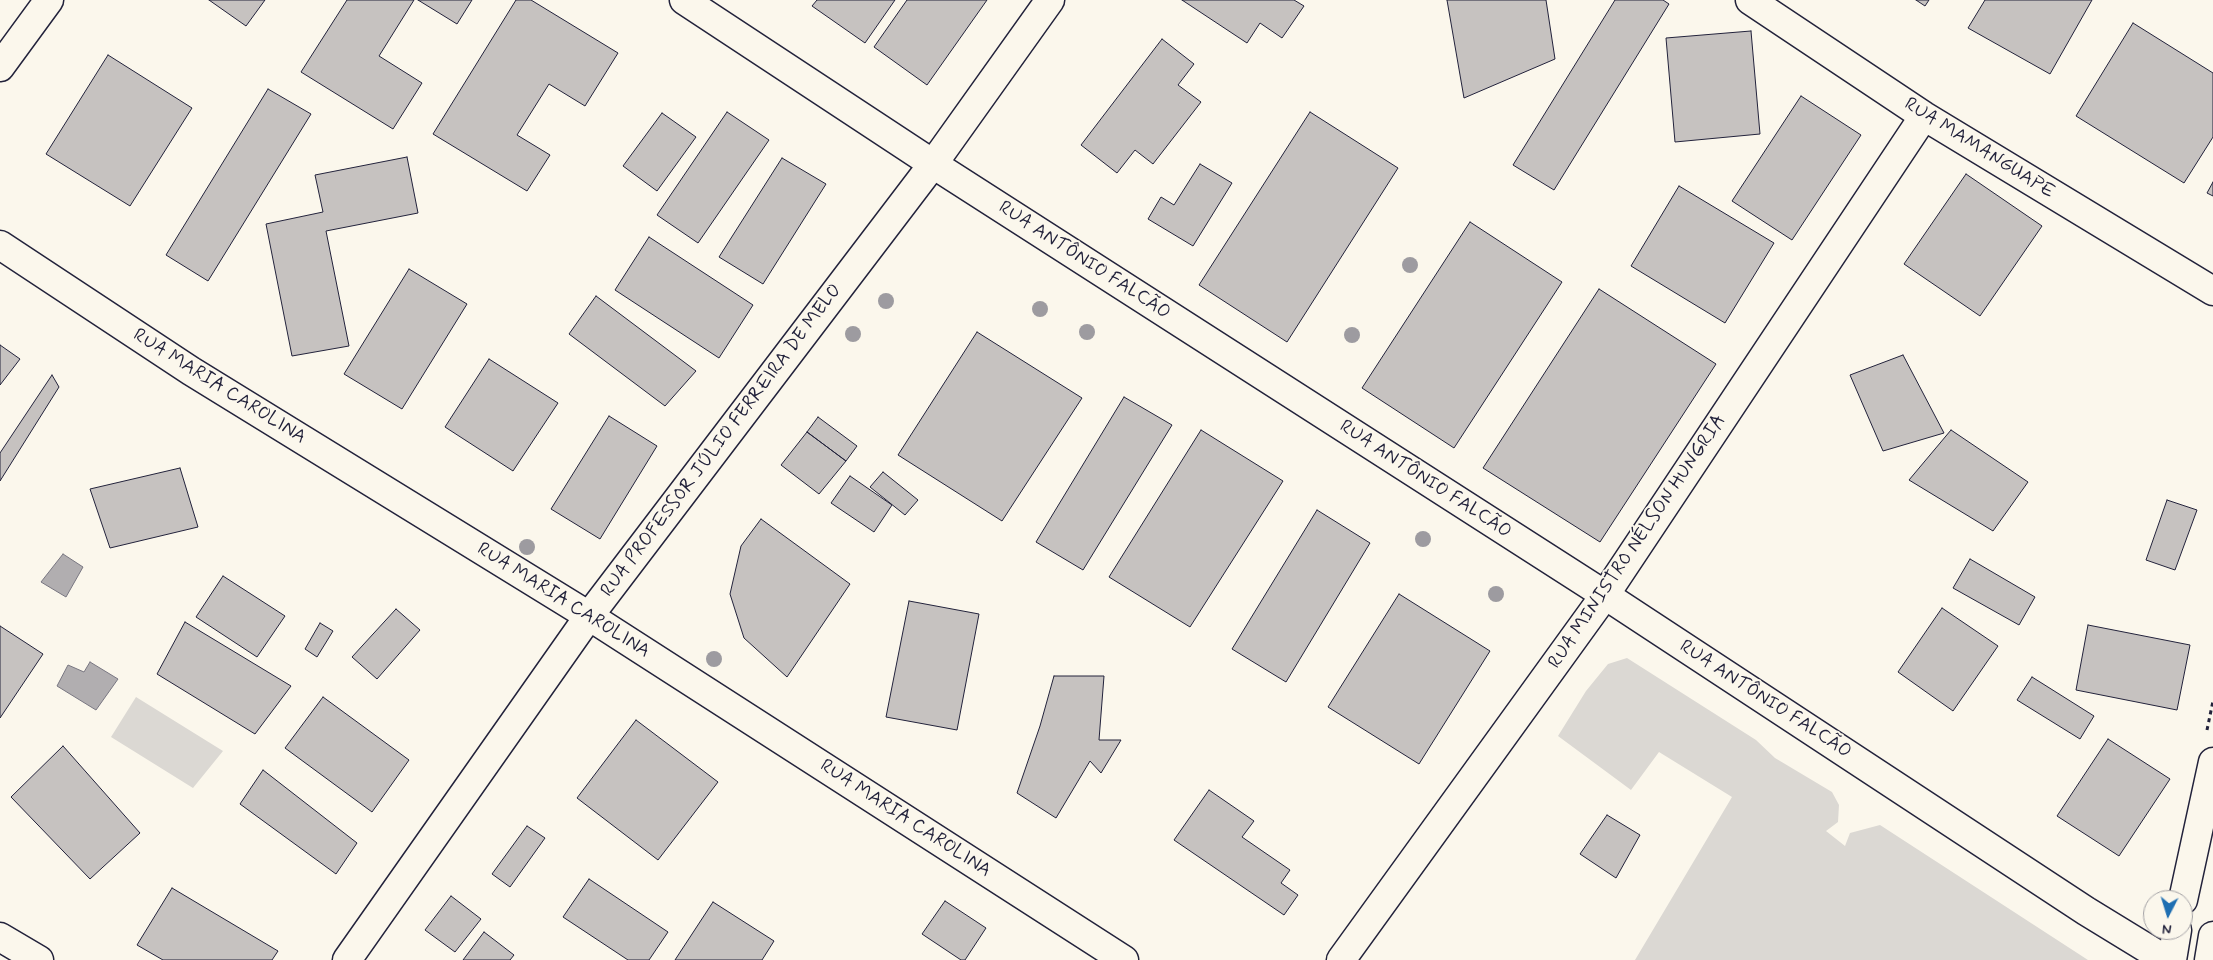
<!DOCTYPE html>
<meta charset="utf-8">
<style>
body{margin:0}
#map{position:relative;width:2213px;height:960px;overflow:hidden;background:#fbf7ec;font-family:Mynerve,sans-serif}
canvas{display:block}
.north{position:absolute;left:2143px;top:890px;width:50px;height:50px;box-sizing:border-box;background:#fbf7ec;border:1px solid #a4a2a5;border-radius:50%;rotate:185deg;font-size:14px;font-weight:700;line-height:20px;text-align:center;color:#22223b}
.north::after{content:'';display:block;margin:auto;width:18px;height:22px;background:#1f6fb2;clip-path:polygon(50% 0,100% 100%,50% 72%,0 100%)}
</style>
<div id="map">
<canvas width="2213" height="960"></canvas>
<div class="north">N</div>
</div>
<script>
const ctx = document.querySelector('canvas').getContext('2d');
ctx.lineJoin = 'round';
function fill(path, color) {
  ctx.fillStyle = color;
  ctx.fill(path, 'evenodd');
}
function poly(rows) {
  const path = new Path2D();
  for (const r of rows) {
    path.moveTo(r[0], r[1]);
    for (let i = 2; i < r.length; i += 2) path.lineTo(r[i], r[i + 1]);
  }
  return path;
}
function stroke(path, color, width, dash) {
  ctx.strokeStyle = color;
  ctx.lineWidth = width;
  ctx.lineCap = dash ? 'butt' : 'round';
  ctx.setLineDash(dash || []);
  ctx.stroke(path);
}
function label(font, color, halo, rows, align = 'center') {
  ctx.font = font + ' Mynerve,sans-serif';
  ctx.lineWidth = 4;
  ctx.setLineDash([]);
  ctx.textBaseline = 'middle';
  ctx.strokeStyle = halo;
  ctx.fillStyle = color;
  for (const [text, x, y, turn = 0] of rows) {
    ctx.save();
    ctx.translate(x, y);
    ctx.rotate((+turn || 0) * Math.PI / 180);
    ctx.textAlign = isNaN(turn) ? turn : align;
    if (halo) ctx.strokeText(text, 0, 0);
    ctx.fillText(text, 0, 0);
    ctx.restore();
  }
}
fill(poly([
 [1627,658,1756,740,1775,758,1832,792,1839,805,1838,822,1826,831,1845,846,1850,833,1880,825,2088,960,1635,960,1732,797,1659,752,1631,790,1558,736,1586,691,1608,664],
 [136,697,223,751,193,788,111,737]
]), '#dbd8d3');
const water = poly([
 [63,554,83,567,66,597,41,582,63,554],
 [90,662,118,679,96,710,57,686,68,665,84,672,90,662]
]);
fill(water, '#b1aeb0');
stroke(water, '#787681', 1);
const building = poly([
 [209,0,265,0,246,26,209,0],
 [347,0,414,0,379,56,422,83,393,129,301,72,347,0],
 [418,0,472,0,457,24,418,0],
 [516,0,531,0,618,53,585,106,549,84,517,135,550,155,527,191,433,134,516,0],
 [817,0,895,0,865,43,812,6,817,0],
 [907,0,987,0,927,85,874,47,907,0],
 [1182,0,1294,0,1304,6,1282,38,1260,23,1247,43,1182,0],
 [1447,0,1546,0,1555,59,1464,98,1447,0],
 [1615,0,1663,0,1669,4,1554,190,1513,165,1615,0],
 [1916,0,1929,0,1925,6,1916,0],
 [1985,0,2092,0,2050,74,1968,28,1985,0],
 [2133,23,2213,73,2213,137,2184,183,2076,116,2133,23],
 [1751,31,1760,134,1675,142,1666,38,1751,31],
 [1162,39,1194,64,1178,85,1201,102,1153,164,1135,150,1117,173,1081,145,1162,39],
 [108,55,192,108,130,206,46,154,108,55],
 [268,89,311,114,208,281,166,255,268,89],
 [1801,96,1861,135,1792,240,1732,201,1801,96],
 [727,112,769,140,698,243,657,215,727,112],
 [1310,112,1398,168,1287,342,1199,285,1310,112],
 [662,113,696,137,657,191,623,166,662,113],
 [407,157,418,213,326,231,349,346,292,356,266,224,323,212,315,175,407,157],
 [782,158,826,184,763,284,719,257,782,158],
 [1200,164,1232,183,1193,246,1148,219,1161,197,1174,205,1200,164],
 [1966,174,2042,226,1980,316,1904,264,1966,174],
 [2213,182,2213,196,2207,193,2213,182],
 [1679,186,1774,243,1725,323,1631,266,1679,186],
 [1470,222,1562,282,1454,448,1362,388,1470,222],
 [649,237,753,305,719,358,615,290,649,237],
 [409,269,467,304,402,409,344,374,409,269],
 [1599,289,1716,364,1600,542,1483,468,1599,289],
 [596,296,696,371,665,406,569,334,596,296],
 [977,332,1082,398,1002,521,898,455,977,332],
 [0,345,20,359,0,385,0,345],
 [1903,355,1944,433,1883,451,1850,375,1903,355],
 [489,359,558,403,513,471,445,427,489,359],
 [52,375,59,387,0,481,0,453,52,375],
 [1124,397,1172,425,1083,570,1036,542,1124,397],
 [609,416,657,446,600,539,551,509,609,416],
 [818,417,857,446,846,461,807,432,818,417],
 [1201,430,1283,481,1190,627,1109,577,1201,430],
 [1951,430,2028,482,1993,531,1909,480,1951,430],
 [807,432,846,461,819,494,781,465,807,432],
 [180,468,198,527,110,548,90,489,180,468],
 [883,472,918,500,905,515,870,487,883,472],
 [850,476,892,505,874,532,831,503,850,476],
 [2167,500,2197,510,2175,570,2146,560,2167,500],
 [1317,510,1370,543,1286,682,1232,649,1317,510],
 [761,519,850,584,787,677,744,638,730,594,741,546,761,519],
 [1970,559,2035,597,2019,625,1953,588,1970,559],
 [223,576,285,616,257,657,196,617,223,576],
 [1399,594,1490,651,1419,764,1328,707,1399,594],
 [909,601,979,614,957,730,886,717,909,601],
 [1942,608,1998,646,1953,711,1898,672,1942,608],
 [396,609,420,630,377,679,352,657,396,609],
 [185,622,291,686,255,734,157,674,185,622],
 [320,623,333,631,317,657,305,649,320,623],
 [2088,625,2190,645,2177,710,2076,690,2088,625],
 [0,626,43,654,0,718,0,626],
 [1054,676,1104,676,1099,740,1121,740,1101,773,1090,761,1056,818,1017,793,1040,726,1054,676],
 [2032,677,2094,716,2080,739,2017,700,2032,677],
 [323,697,409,760,372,812,285,748,323,697],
 [636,720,718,782,658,860,577,798,636,720],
 [2108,739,2170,779,2119,856,2057,816,2108,739],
 [63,746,140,833,90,879,11,797,63,746],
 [263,770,357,843,336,874,240,804,263,770],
 [1209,790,1254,821,1242,837,1290,870,1281,883,1298,895,1284,915,1174,840,1209,790],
 [1607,815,1640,835,1616,878,1580,854,1607,815],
 [527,826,545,838,510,887,492,874,527,826],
 [589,879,668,932,649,960,628,960,563,917,589,879],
 [172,888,278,951,272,960,163,960,137,945,172,888],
 [451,896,481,919,455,952,425,930,451,896],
 [945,901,986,928,965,960,961,960,922,934,945,901],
 [713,902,774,941,762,960,675,960,713,902],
 [484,932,514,955,510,960,463,960,484,932]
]);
fill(building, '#c6c2c0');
stroke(building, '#22223b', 1);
const minor = poly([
 [1750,0,1924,116,2213,291],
 [0,67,49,0],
 [0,245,191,371,589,616,1124,960],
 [0,937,39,960],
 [347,960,589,616,933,164,1050,0],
 [1341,960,1605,595,1924,116]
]);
const major = poly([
 [684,0,933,164,1605,595,2086,911,2166,960],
 [2183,900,2213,762],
 [2172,960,2177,930],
 [2209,960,2213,936]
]);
stroke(minor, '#22223b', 31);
stroke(major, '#22223b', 31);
stroke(poly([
 [2207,730,2213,701]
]), '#22223b', 3, [4, 4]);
stroke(minor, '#fbf7ec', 28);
stroke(major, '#fbf7ec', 28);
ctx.fillStyle = '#9d9ba0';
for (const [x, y] of [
 [1410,265],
 [886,301],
 [1040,309],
 [1087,332],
 [853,334],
 [1352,335],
 [1423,539],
 [527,547],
 [1496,594],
 [714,659]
]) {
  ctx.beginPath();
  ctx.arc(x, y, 8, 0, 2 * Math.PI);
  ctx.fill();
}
label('19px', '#22223b', '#fbf7ec', [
 ["RUA MAMANGUAPE",1979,149,32],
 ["RUA ANTÔNIO FALCÃO",1084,261,33],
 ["RUA MARIA CAROLINA",219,387,32],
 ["RUA PROFESSOR JÚLIO FERREIRA DE MELO",722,441,-53],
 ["RUA ANTÔNIO FALCÃO",1425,480,33],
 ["RUA MINISTRO NÉLSON HUNGRIA",1638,542,-56],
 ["RUA MARIA CAROLINA",563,601,32],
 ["RUA ANTÔNIO FALCÃO",1765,700,33],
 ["RUA MARIA CAROLINA",905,819,33]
]);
</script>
